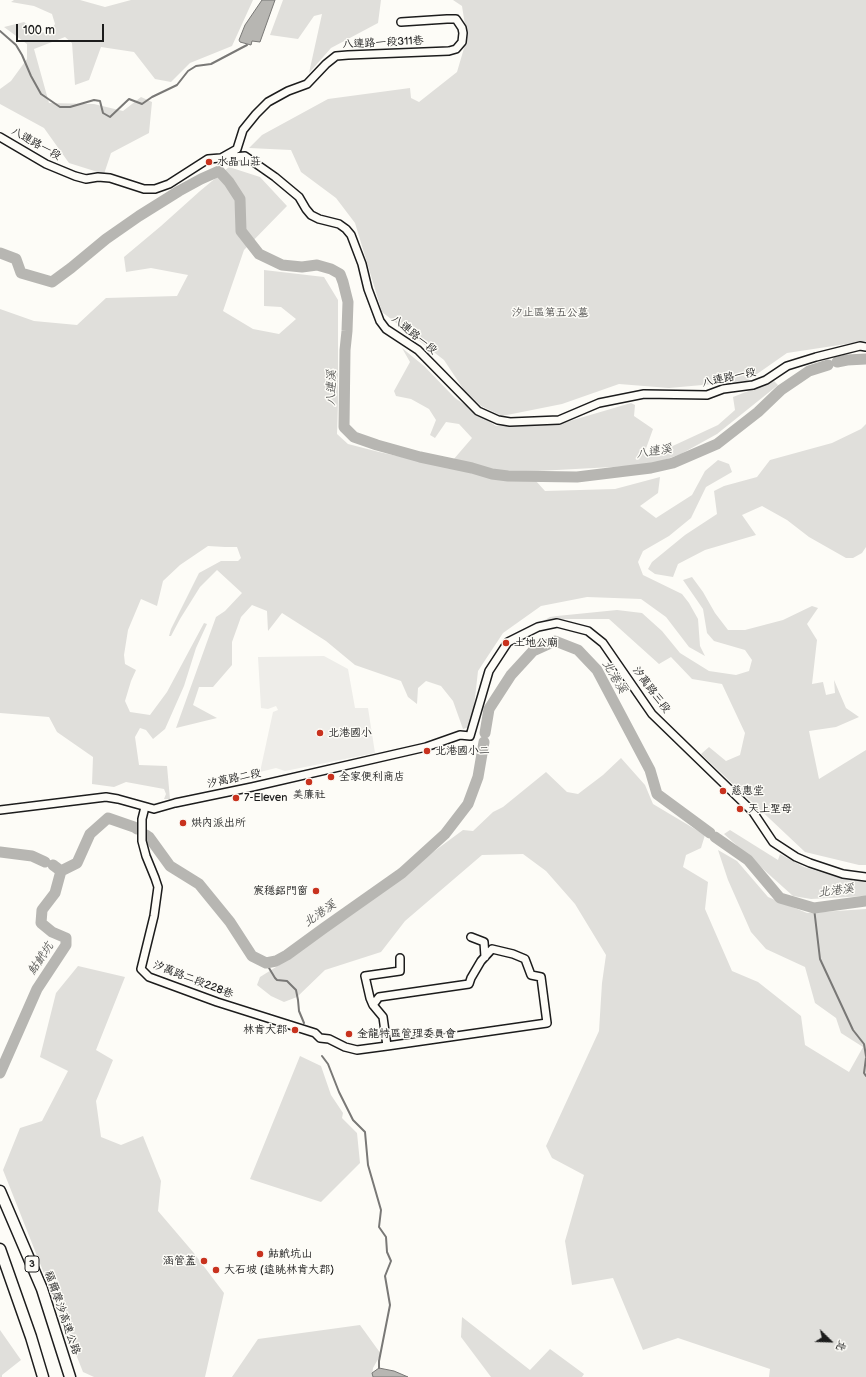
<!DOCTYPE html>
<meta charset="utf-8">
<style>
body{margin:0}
#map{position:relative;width:866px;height:1377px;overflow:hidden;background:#fdfcf7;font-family:"Balsamiq Sans","LXGW WenKai TC",sans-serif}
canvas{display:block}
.north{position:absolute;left:810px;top:1321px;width:40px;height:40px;-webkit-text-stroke:3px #fdfcf7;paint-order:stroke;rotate:113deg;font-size:11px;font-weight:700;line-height:16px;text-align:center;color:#1c1c1c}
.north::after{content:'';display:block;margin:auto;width:14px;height:18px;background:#1c1c1c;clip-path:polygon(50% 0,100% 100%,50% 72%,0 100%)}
.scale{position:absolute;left:16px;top:24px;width:88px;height:18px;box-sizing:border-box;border:2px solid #1c1c1c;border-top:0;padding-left:5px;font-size:12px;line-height:14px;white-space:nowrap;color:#1c1c1c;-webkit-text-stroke:3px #fdfcf7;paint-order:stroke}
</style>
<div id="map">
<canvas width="866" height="1377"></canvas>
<div class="north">北</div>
<div class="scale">100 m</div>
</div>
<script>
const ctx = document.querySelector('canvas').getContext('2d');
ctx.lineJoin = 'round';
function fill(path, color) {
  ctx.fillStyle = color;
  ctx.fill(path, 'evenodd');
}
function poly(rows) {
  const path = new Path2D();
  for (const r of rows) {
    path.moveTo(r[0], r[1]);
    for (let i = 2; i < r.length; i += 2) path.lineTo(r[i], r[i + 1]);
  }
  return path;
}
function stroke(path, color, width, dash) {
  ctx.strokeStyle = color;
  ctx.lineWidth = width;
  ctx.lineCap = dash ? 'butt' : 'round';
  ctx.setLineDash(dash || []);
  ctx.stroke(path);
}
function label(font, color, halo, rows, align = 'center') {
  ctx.font = font + ' "Balsamiq Sans","LXGW WenKai TC",sans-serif';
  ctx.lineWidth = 3;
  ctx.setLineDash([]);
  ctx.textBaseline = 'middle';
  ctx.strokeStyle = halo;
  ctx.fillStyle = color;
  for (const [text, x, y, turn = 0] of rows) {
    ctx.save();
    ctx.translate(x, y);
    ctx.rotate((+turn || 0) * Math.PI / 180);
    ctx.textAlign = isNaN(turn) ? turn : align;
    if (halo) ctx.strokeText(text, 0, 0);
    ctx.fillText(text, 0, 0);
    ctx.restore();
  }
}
fill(poly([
 [324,656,348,669,355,708,368,708,375,753,285,771,276,768,260,772,273,712,278,710,276,706,268,709,261,708,258,657]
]), '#eeede9');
fill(poly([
 [14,0,80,0,105,7,131,0,253,0,232,46,190,63,171,82,155,79,134,52,101,47,89,80,75,85,72,43,65,37,34,49,49,103,94,104,123,111,141,97,152,102,149,133,111,153,104,174,69,163,44,128,0,104,0,89,11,81,27,59,27,44,4,27,24,22,39,32,50,33,55,24,52,14,34,6,11,2],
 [283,0,381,0,378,23,331,48,309,73,322,14,314,16,298,39,270,35],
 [453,0,866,0,866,341,787,353,747,381,669,388,619,384,562,404,502,416,481,406,464,390,444,360,382,312,355,223,336,198,301,172,291,150,249,148,262,135,328,99,410,88,411,98,419,102,457,72,467,38,462,6],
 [229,167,260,177,287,206,244,250,223,311,253,329,279,334,296,319,281,307,264,306,264,270,324,277,338,300,338,402,337,434,348,444,379,452,447,467,472,438,459,424,446,422,435,438,430,435,436,420,429,409,411,399,396,396,394,391,410,362,402,348,424,366,455,398,496,426,563,423,631,403,635,405,634,416,653,429,644,454,649,457,718,425,735,410,733,397,774,381,778,385,717,434,681,454,650,465,538,471,536,481,545,491,615,489,660,477,658,493,640,506,656,518,692,495,705,471,718,460,729,464,732,472,706,487,691,518,669,536,643,551,638,562,643,575,682,594,689,603,698,619,700,646,705,656,689,647,666,617,641,599,587,597,541,606,503,633,478,671,473,716,470,727,463,729,453,701,441,686,426,681,418,688,417,704,408,697,401,681,355,665,326,641,282,613,268,631,267,611,252,605,241,617,232,642,232,665,213,687,199,687,193,705,217,718,176,728,216,617,225,611,242,593,217,570,200,587,180,619,171,636,169,636,171,629,199,573,221,561,238,561,241,558,237,547,225,547,208,546,180,565,163,581,157,606,141,599,128,630,124,655,125,664,136,670,131,681,125,701,130,712,150,715,167,692,204,623,207,624,196,648,184,686,165,729,153,739,146,730,140,728,135,737,139,765,167,766,170,799,164,799,166,794,164,789,126,782,114,787,92,784,93,757,57,732,49,717,0,713,0,309,34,321,77,325,106,298,177,296,188,275,151,268,126,272,124,257,161,226,200,191],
 [866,424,866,547,862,553,853,558,846,558,809,537,787,520,762,506,742,515,756,535,705,550,678,564,673,577,655,574,648,569,652,562,685,535,717,514,714,491,724,486,757,477,770,460,832,443,861,429],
 [692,577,703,592,715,613,728,630,745,630,783,620,812,606,818,608,807,624,817,640,812,684,823,682,826,695,835,693,834,680,846,708,859,717,836,727,809,731,819,779,866,750,866,865,859,865,805,852,701,754,709,747,726,761,740,755,745,733,722,684,692,679,671,657,659,664,609,619,557,619,543,621,550,617,557,616,617,610,642,613,662,631,680,653,709,671,736,675,749,671,752,660,745,650,714,641,707,633,703,609,683,580],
 [621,758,645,785,653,804,705,835,701,848,686,855,683,867,708,882,705,909,732,971,758,982,801,1016,805,1045,849,1072,863,1047,841,1033,836,1018,815,1003,805,967,766,949,751,932,728,880,718,850,737,861,768,897,807,913,866,909,866,1377,769,1377,770,1369,678,1338,643,1350,613,1278,572,1285,565,1241,584,1175,552,1158,546,1146,599,1031,602,983,606,955,575,904,546,871,523,854,482,855,405,921,381,952,325,970,297,997,284,1002,271,996,257,985,260,977,284,962,463,830,473,831,493,812,503,807,546,772,567,792,578,794,603,775],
 [730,830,778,860,780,854,804,867,841,878,866,879,866,896,811,899,793,896,724,834],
 [78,966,125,977,96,1050,113,1060,96,1101,101,1137,121,1145,143,1136,161,1181,158,1211,193,1252,224,1293,205,1377,94,1377,83,1372,3,1170,20,1128,42,1121,68,1071,40,1057,56,993],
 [300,1056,321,1066,331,1095,343,1113,342,1118,357,1133,360,1163,321,1202,250,1179],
 [462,1317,530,1370,550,1349,584,1374,582,1377,491,1377,461,1337],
 [360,1325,381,1354,373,1368,372,1377,232,1377,258,1339],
 [0,1330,21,1360,2,1375,2,1377,0,1377]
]), '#e0dfdb');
const water = poly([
 [262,0,275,0,260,42,252,41,251,45,240,42,239,40,245,25,262,0],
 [379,1368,394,1371,408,1377,373,1377,372,1373,379,1368]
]);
fill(water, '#b7b6b2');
stroke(water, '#797876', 1);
stroke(poly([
 [0,31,16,45,22,55,31,76,41,94,60,107,70,107,94,100,100,101,103,113,110,117,129,99,142,104,152,97,177,85,188,71,196,66,211,64,247,45],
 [814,908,820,959,853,1030,864,1044,866,1056],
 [266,963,275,978,277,980,287,981,296,990,298,1000,299,1011,304,1023],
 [322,1056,328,1064,339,1092,353,1120,365,1132,368,1165,381,1210,379,1227,386,1237,387,1252,391,1261,385,1276,390,1305,379,1361,379,1368],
 [866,1058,864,1073,866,1076]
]), '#797876', 2);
stroke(poly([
 [0,253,16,259,21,273,52,282,71,268,106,239,139,216,179,191,201,179,219,171,229,182,240,199,241,231,259,254,282,265,302,267,317,265,331,269,340,274,343,282,348,302,347,331,345,350,344,427,354,437,377,445,420,457,472,468,492,474,508,476,577,477,651,468,673,463,717,444,758,412,781,390,809,371,828,365],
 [837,362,847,360,866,359],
 [485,733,489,709,511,675,533,651,555,641,578,650,597,670,650,770,657,794,710,833],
 [146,835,149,837,170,866,199,884,230,922,252,956,266,963,276,961,287,955,324,928,402,873,445,834,468,804,478,777,484,742],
 [715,837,748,860,780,898,814,908,866,901],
 [0,852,32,856,45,862],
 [53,865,61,871,77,863,90,834,108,818,134,827,137,829],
 [0,1073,37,989,66,945,66,938,52,932,41,923,42,910,55,893,61,871]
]), '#b7b6b2', 11);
const minor = poly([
 [0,137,46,164,75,176,86,179,98,177,110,178,144,189,155,189,169,184,208,159,245,156,275,177,299,197,306,209,311,215,319,219,339,224,346,229,351,235,362,264,368,289,380,321,386,329,418,350,478,411,498,420,510,422,559,420,599,403,644,394,707,395,723,389,753,385,766,380,787,366,816,357,860,346,866,347],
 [221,158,237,149,243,130,256,114,268,102,288,91,307,84,326,64,336,56,348,55,449,51,456,49,462,42,463,33,462,28,456,19,447,19,401,22],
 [145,807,142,819,142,841,146,856,155,878,158,887,154,916,141,969,149,977,217,1002,315,1033,320,1038,329,1039,345,1047,357,1050,387,1046,383,1017,373,1005,379,997,469,984,471,978,481,961,492,949,513,954,525,959,531,975,541,977,547,1023,387,1046],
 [0,810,106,797,118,799,154,809,175,803,252,787,426,747,460,735,470,736,489,671,508,642,538,627,557,623,588,631,603,643,652,714,753,812,773,842,796,857,810,863,843,874,866,877],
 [471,937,484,942,485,957],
 [373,1005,370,998,365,976,400,971,400,958]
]);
const highway = poly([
 [0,1191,42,1289,70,1377],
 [0,1249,31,1337,43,1377]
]);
stroke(minor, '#1c1c1c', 10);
stroke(highway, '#1c1c1c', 13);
stroke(minor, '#fdfcf7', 7);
stroke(highway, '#fdfcf7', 10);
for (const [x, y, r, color] of [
 [209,162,4,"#c8321e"],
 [506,643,4,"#c8321e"],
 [320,733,4,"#c8321e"],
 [427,751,4,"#c8321e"],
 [331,777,4,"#c8321e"],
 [309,782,4,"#c8321e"],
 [723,791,4,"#c8321e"],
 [236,798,4,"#c8321e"],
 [740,809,4,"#c8321e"],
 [183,823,4,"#c8321e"],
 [316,891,4,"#c8321e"],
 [295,1030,4,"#c8321e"],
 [349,1034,4,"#c8321e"],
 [260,1254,4,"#c8321e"],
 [204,1261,4,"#c8321e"],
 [216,1270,4,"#c8321e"]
]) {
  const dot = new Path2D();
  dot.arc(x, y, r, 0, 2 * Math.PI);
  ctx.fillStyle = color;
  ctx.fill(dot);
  stroke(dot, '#fdfcf7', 1.5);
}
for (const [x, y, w] of [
 [32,1264,14]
]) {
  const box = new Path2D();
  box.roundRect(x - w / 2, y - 8, w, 16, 3);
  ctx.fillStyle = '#fdfcf7';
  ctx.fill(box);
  stroke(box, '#1c1c1c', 1);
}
label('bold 10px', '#1c1c1c', null, [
 ["3",32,1264]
]);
label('11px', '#1c1c1c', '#fdfcf7', [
 ["八連路一段311巷",383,43,-3],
 ["八連路一段",36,144,29],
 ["八連路一段",414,335,39],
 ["八連路一段",729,378,-12],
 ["汐萬路三段",651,690,53],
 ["汐萬路二段",234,779,-12],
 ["汐萬路二段228巷",193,980,21],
 ["福爾摩沙高速公路",62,1313,71]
]);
label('11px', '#1c1c1c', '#fdfcf7', [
 ["水晶山莊",217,162],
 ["土地公廟",514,643],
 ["北港國小",328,733],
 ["北港國小二",435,751],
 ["全家便利商店",339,777],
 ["慈惠堂",731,791],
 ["美廉社",309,795,"center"],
 ["7-Eleven",244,798],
 ["天上聖母",748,809],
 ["烘內派出所",191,823],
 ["宸穩鋁門窗",308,891,"right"],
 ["林肯大郡",287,1030,"right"],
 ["金龍特區管理委員會",357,1034],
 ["鮕鮘坑山",268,1254],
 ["涵管蓋",196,1261,"right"],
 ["大石坡 (遠眺林肯大郡)",224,1270]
], 'left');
label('11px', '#575655', '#fdfcf7', [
 ["汐止區第五公墓",550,313]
]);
label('italic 12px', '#5a5a58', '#fdfcf7', [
 ["八連溪",332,388,-89],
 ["八連溪",654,452,-10],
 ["北港溪",614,677,59],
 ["北港溪",836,891,-7],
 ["北港溪",320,914,-35],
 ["鮕鮘坑",41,959,-56]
]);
</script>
